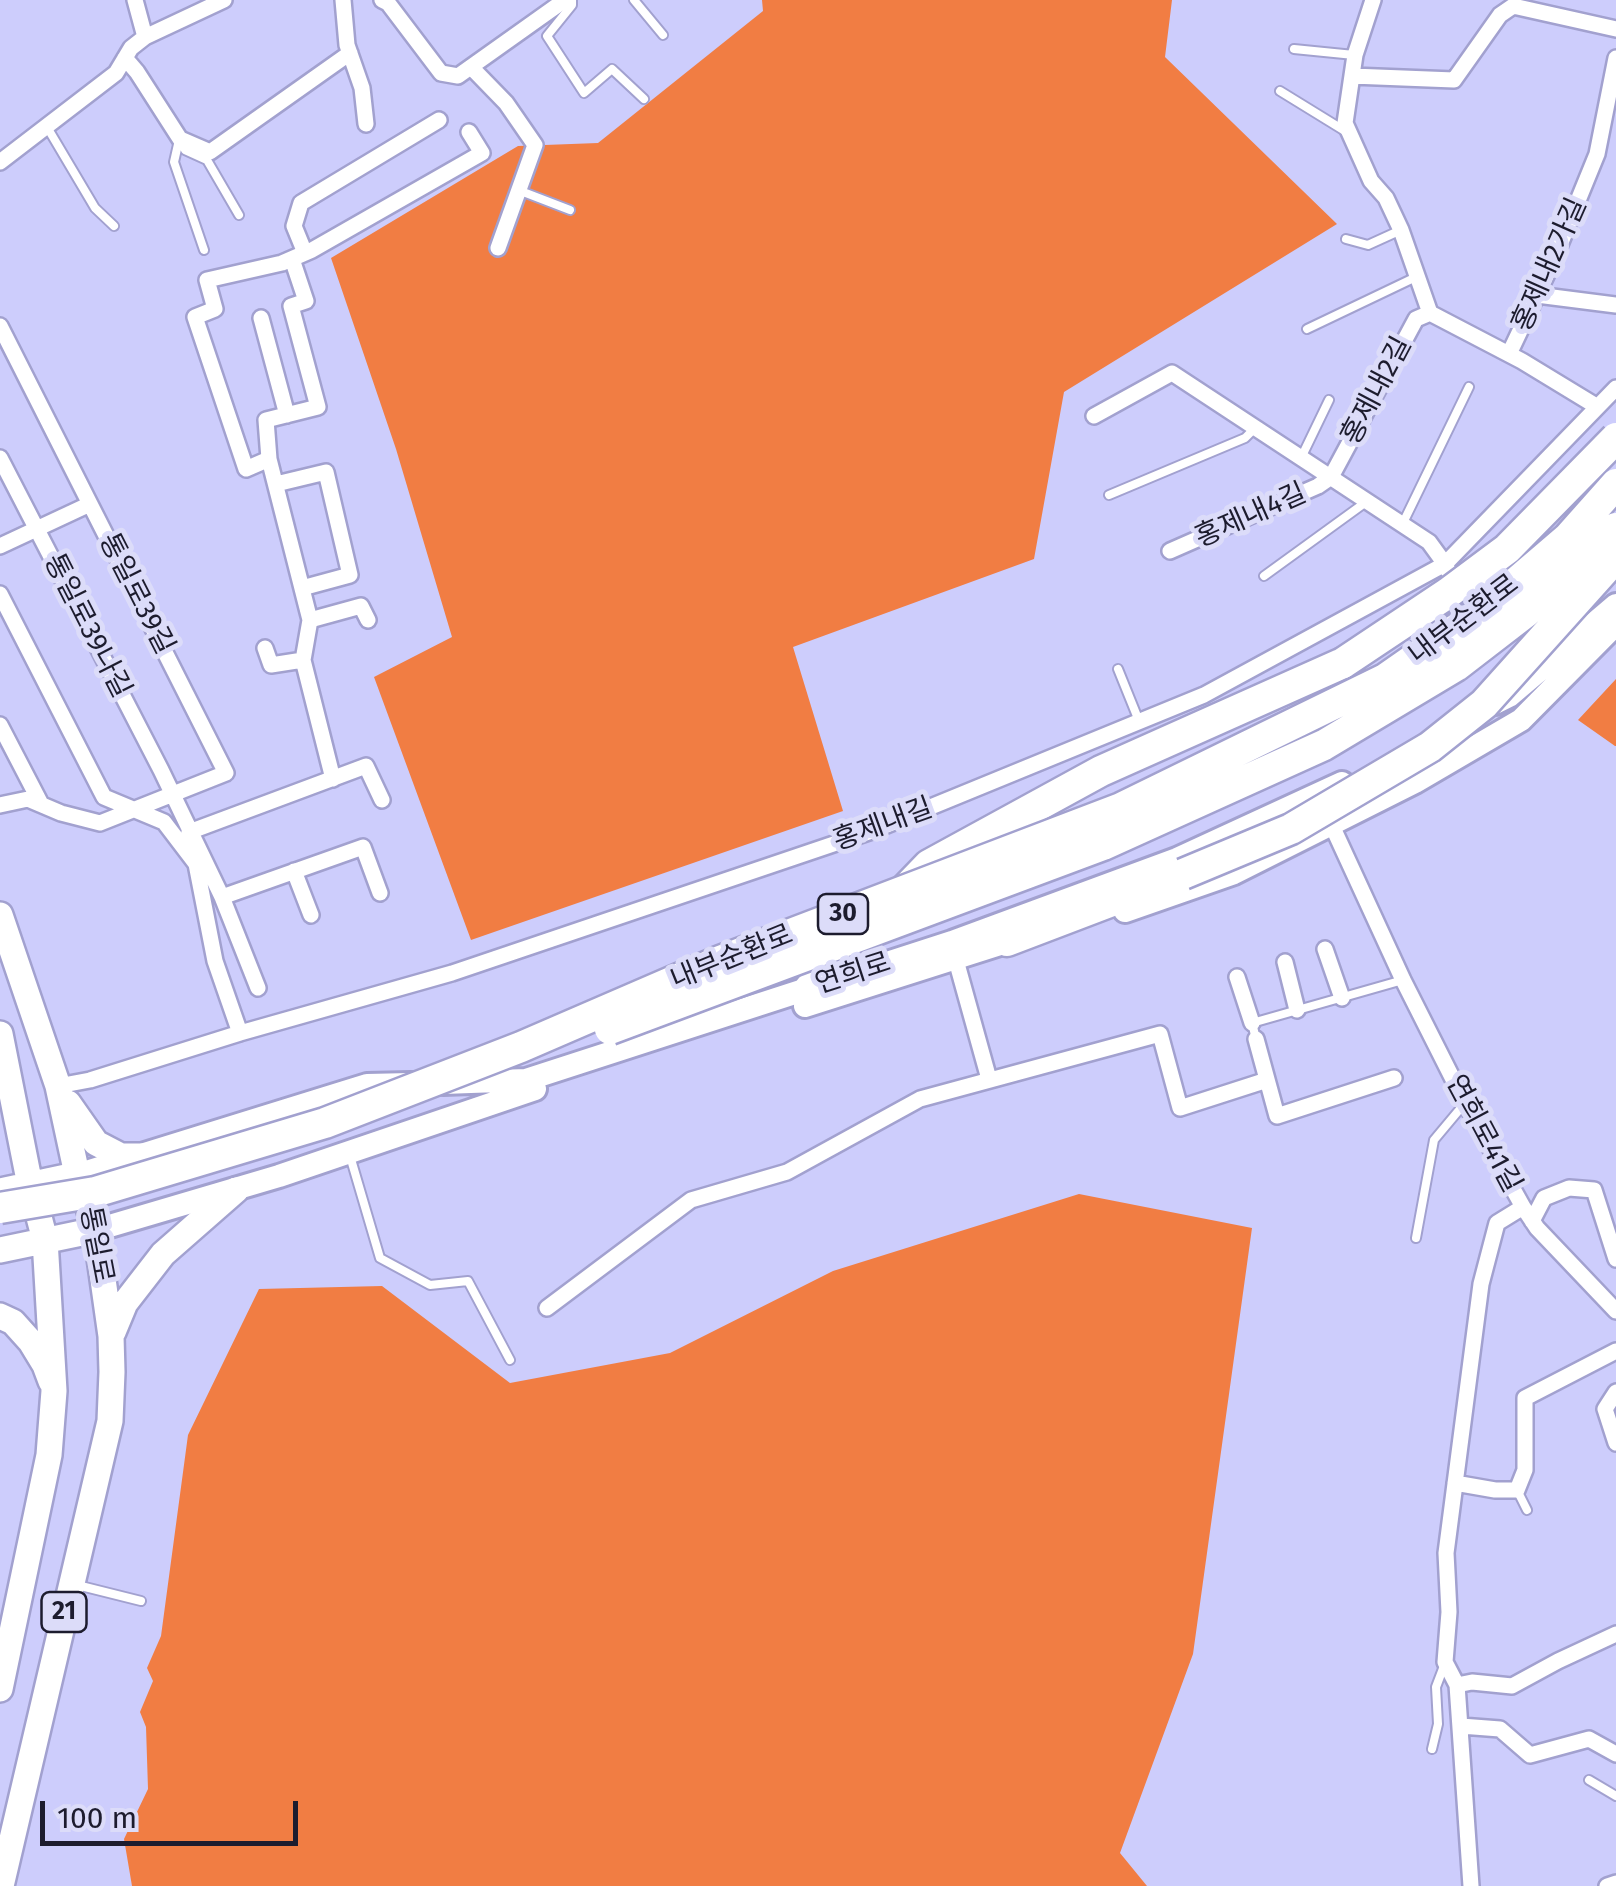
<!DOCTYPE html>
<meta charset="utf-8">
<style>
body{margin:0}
#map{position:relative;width:1616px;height:1886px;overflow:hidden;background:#cdcdfc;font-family:"Fira Sans",sans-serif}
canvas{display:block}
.scale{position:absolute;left:40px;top:1801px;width:258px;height:45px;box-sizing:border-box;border:5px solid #1d1c2e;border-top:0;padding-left:12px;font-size:30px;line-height:35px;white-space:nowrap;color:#1d1c2e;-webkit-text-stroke:8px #dcdcf9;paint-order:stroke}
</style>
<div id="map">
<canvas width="1616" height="1886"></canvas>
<div class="scale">100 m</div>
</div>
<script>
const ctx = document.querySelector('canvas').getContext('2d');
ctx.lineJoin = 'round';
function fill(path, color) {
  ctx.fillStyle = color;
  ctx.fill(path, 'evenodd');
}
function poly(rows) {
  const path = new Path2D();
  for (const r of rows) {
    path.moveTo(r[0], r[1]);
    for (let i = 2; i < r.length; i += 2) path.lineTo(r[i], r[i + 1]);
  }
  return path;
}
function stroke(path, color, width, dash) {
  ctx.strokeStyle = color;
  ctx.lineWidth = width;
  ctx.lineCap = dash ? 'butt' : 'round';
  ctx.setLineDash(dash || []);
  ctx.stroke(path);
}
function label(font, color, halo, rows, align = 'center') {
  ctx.font = font + ' "Fira Sans","Noto Sans KR",sans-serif';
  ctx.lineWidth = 10;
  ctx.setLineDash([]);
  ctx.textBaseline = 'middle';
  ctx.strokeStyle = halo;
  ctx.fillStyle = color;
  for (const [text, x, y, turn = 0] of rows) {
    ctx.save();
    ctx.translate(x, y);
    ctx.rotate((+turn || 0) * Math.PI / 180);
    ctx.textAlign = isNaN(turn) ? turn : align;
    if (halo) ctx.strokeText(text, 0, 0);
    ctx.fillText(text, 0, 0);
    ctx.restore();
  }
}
fill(poly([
 [762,0,1172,0,1165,57,1337,224,1064,392,1034,559,793,647,843,811,471,940,374,677,452,637,396,449,331,258,518,146,598,143,763,11],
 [1616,679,1616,746,1615,746,1578,720],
 [1079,1194,1252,1228,1193,1654,1120,1853,1147,1886,132,1886,124,1839,148,1789,146,1727,140,1712,153,1681,147,1668,161,1636,188,1435,259,1289,382,1286,510,1383,670,1353,833,1271]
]), '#f17d43');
const lane = poly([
 [572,0,572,5,547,36,584,93,612,69,644,99],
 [634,0,663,35],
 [1294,49,1354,55],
 [1280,91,1345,131],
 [47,127,95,208,114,226],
 [179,140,174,162,204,250],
 [182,143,185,150,207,160,239,215],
 [518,190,570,210],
 [1346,239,1368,245,1401,230],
 [1307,329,1416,277],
 [1301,458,1329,400],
 [1109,495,1245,438,1254,429],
 [1402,525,1469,387],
 [1264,576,1366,502],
 [1118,669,1139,721],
 [1256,1039,1252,1023,1403,980],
 [350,1156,380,1258,430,1285,468,1281,510,1360],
 [1416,1238,1434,1140,1465,1103],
 [1517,1490,1527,1510],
 [77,1585,141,1601],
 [1432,1749,1438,1724,1436,1687,1444,1666],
 [1589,1780,1616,1796]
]);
const street = poly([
 [135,0,145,37],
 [343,0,347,45,362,88,366,124],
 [382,0,388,3,441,73,458,76,565,0],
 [1373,0,1355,55,1345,123,1371,181,1386,198,1401,230,1430,313,1522,361,1596,406],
 [125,58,137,72,180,139,210,152,350,53],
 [471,67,506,103,535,145,498,248],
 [1352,76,1454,80,1500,15,1513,6,1616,29],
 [0,162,116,73,131,48,145,37,224,0],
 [305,253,294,226,301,203,439,120],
 [1537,295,1616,305],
 [261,318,287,415],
 [0,326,226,773,100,823,61,813,28,799,0,805],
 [1509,354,1555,257,1597,154,1616,58],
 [1094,416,1172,373,1429,542,1445,564,1472,620],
 [0,458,161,770,222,897,258,988],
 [269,459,266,420,318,407,291,306,306,301,292,259],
 [276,484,326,472,350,575,302,588],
 [0,546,90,504],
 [1170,551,1318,486,1331,477,1416,319,1430,313],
 [0,594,104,797,164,822,196,864,215,961,240,1033],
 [310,620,269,459,246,469,195,317,215,309,207,280,282,263,312,250,482,153,469,132],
 [265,648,271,665,303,660,333,779],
 [303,660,310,620,361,606,368,620],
 [0,725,40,802],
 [1328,817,1403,980,1465,1103,1523,1207,1537,1228,1616,1311],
 [189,832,366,766,382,800],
 [294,871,311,915],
 [222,897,363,847,380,893],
 [1325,949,1342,998],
 [954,953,989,1079],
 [1285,962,1297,1010],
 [1237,977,1252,1023],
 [1256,1039,1277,1116,1394,1078],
 [58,1086,90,1080,240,1033,452,973,872,831,1204,695,1445,564,1616,388],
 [1532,1221,1544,1198,1569,1188,1594,1190,1616,1259],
 [547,1308,691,1200,787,1172,920,1099,1160,1034,1180,1108,1267,1080],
 [1616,1392,1605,1409,1616,1443],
 [1455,1483,1495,1490,1517,1490,1525,1470,1525,1398,1616,1351],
 [1457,1685,1472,1682,1512,1686,1558,1661,1616,1634],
 [1461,1726,1500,1729,1530,1755,1589,1739,1616,1754],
 [1471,1886,1457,1685,1445,1662,1449,1612,1446,1553,1481,1284,1497,1223,1523,1207],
 [1607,1886,1616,1883]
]);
const secondary = poly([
 [1495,703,1509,696,1616,605],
 [1125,911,1234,873,1415,782,1521,720,1616,624],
 [805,1006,1022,937],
 [443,1083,526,1080,952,942,1177,859,1342,783],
 [80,1174,367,1085,411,1084],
 [96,1230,279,1176,535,1089]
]);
const primary = poly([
 [0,915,58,1086,75,1165,96,1230,111,1336,112,1372,110,1421,1,1886],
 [0,1034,28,1175,45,1240,54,1391,49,1455,0,1689],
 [68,1103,96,1143,121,1156,143,1156],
 [0,1191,80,1174],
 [0,1250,96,1230],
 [0,1316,13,1322,31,1342,45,1365,51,1381],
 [113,1332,125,1303,163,1254,236,1190]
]);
const highway = poly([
 [901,894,929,865,1101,771,1343,663],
 [1007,941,1183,874],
 [810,988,866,932]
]);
stroke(lane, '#a2a1cf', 12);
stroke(street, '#a2a1cf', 20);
stroke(secondary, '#a2a1cf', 28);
stroke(primary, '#a2a1cf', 30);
stroke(highway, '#a2a1cf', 35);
stroke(lane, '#fff', 8);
stroke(street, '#fff', 15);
stroke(secondary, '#fff', 22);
stroke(primary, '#fff', 25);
stroke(highway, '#fff', 30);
const highwayBridge = poly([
 [1343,663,1448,593,1507,549,1616,438],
 [1183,874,1291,829,1430,747,1484,704,1616,557],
 [610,1029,1103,845,1324,745,1456,666,1526,612,1616,528],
 [0,1208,95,1192,325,1123,521,1047,720,961,1121,808,1385,679,1484,610,1568,538,1616,484]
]);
stroke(highwayBridge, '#a2a1cf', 35, []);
stroke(highwayBridge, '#fff', 30);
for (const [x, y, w] of [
 [843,914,50],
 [64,1612,45]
]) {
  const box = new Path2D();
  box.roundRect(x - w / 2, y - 20, w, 40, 8);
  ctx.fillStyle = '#dcdcf9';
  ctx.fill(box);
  stroke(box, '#1d1c2e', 2.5);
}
label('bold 25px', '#1d1c2e', null, [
 ["30",843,914],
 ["21",64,1612]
]);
label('28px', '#1d1c2e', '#dcdcf9', [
 ["홍제내2가길",1550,265,-66],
 ["홍제내2길",1377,391,-62],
 ["홍제내4길",1251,516,-24],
 ["통일로39길",136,594,63],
 ["내부순환로",1464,620,-37],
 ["통일로39나길",87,626,63],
 ["홍제내길",883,825,-20],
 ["내부순환로",732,958,-22],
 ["연희로",853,974,-18],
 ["연희로41길",1483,1134,62],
 ["통일로",96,1245,79]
]);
</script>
